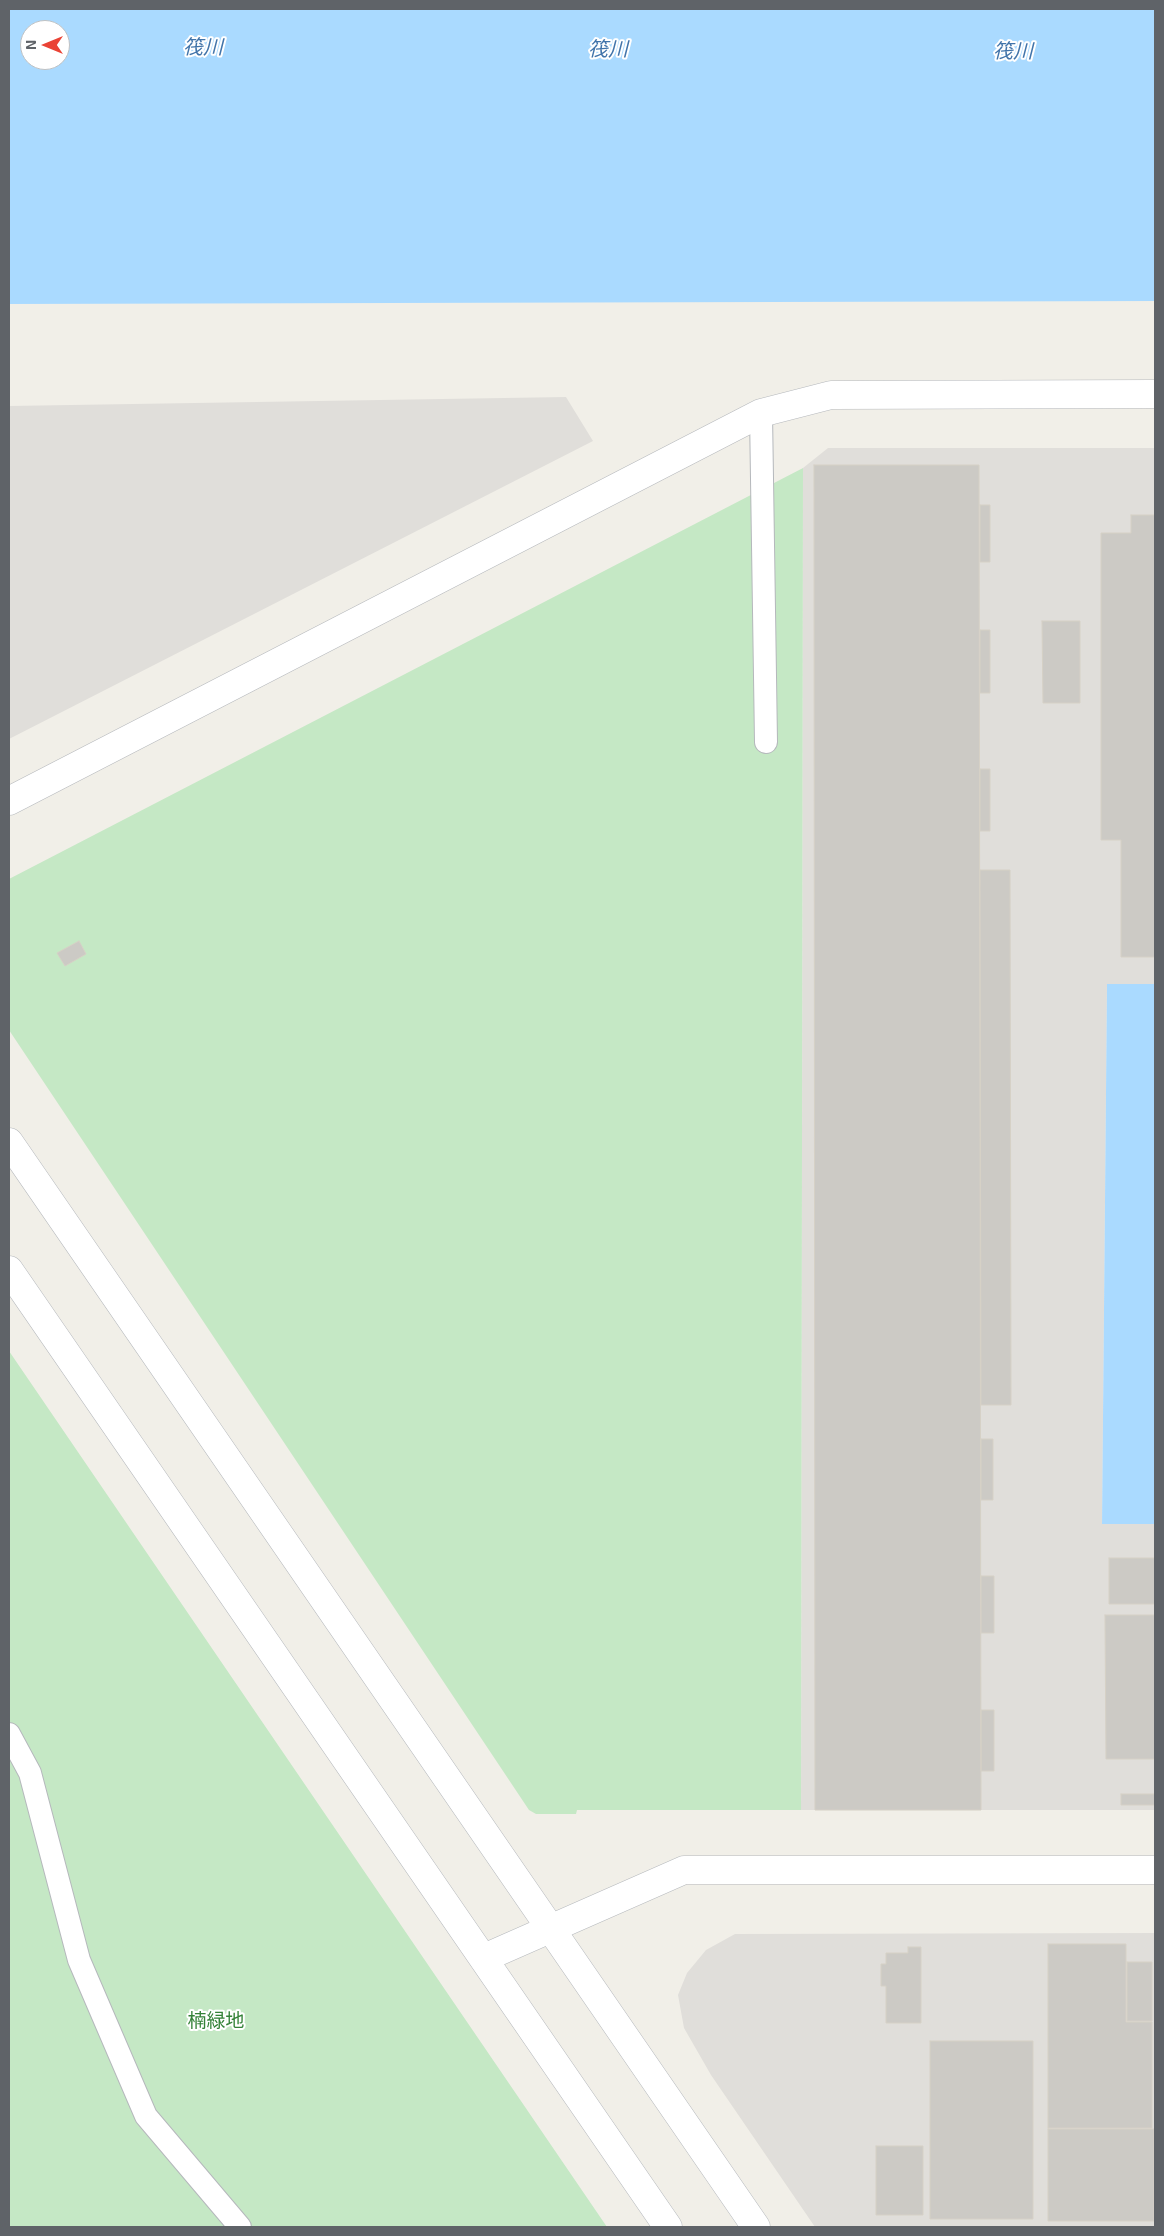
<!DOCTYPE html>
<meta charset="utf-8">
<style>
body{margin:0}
#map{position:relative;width:1164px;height:2236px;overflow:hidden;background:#f1efe8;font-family:"Exo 2",sans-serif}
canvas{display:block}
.frame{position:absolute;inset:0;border:10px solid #5f6368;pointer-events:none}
.north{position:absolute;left:20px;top:20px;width:50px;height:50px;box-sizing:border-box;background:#fff;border:1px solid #bfc1c3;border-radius:50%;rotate:270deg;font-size:14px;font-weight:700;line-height:20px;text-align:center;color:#5f6368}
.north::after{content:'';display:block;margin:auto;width:18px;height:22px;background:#ea4335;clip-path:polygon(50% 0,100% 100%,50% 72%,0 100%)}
</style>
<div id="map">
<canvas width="1164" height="2236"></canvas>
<div class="frame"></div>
<div class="north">N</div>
</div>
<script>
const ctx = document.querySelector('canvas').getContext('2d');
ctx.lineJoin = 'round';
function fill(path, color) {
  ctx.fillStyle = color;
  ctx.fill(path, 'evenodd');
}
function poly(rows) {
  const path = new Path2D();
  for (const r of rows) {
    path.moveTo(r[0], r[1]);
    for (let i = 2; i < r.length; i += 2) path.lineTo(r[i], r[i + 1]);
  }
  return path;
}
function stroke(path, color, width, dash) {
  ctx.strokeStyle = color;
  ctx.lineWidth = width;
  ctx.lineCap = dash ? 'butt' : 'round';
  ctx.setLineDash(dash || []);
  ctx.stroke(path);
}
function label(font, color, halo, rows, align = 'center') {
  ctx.font = font + ' "Exo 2","Noto Sans JP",sans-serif';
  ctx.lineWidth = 4;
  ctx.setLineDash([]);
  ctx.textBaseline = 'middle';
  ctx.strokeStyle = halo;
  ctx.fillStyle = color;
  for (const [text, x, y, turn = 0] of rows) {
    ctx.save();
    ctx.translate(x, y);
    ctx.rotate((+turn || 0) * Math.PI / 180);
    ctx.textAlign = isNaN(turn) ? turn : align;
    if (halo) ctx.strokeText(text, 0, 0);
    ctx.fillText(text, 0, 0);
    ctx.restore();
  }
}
fill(poly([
 [566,397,593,441,9,739,9,406],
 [828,448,1155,448,1155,984,1107,984,1102,1524,1155,1524,1155,1810,801,1810,803,468],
 [1155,1933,1155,2227,815,2227,711,2075,684,2028,678,1995,687,1973,706,1950,735,1934]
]), '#e0deda');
fill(poly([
 [803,468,801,1810,577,1810,576,1814,536,1814,529,1810,9,1030,9,879],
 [9,1351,607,2227,9,2227]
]), '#c5e8c5');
fill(poly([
 [9,9,1155,9,1155,301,9,304],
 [30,30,60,30,60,60,30,60],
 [1107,984,1155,984,1155,1524,1102,1524]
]), '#aadaff');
const building = poly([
 [814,465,979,465,981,1810,815,1810,814,465],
 [980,505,990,505,990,562,980,562,980,505],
 [1131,515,1155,515,1155,957,1121,957,1121,840,1101,840,1101,533,1131,533,1131,515],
 [1042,621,1080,621,1080,703,1043,703,1042,621],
 [980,630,990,630,990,693,980,693,980,630],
 [980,769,990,769,990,831,980,831,980,769],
 [980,870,1010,870,1011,1405,981,1405,980,870],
 [79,941,86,954,65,966,57,953,79,941],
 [981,1439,993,1439,993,1500,981,1500,981,1439],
 [1109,1558,1155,1558,1155,1604,1109,1604,1109,1558],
 [981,1576,994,1576,994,1633,981,1633,981,1576],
 [1105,1615,1155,1615,1155,1759,1106,1759,1105,1615],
 [981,1710,994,1710,994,1771,981,1771,981,1710],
 [1121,1794,1155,1794,1155,1805,1121,1805,1121,1794],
 [1048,1944,1126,1944,1126,2022,1152,2022,1152,2128,1048,2128,1048,1944],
 [908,1947,921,1947,921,2023,886,2023,886,1986,881,1986,881,1964,886,1964,886,1953,908,1953,908,1947],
 [1127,1962,1152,1962,1152,2021,1127,2021,1127,1962],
 [930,2041,1033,2041,1033,2219,930,2219,930,2041],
 [1048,2129,1154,2129,1154,2221,1048,2221,1048,2129],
 [876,2146,923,2146,923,2215,876,2215,876,2146]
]);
fill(building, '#cccac5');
stroke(building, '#d6d1c6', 1);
const service = poly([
 [761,413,766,742],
 [9,1734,30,1773,79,1960,146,2116,240,2227]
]);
const tertiary = poly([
 [9,801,761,413,831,395,1155,394],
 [9,1142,756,2227],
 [9,1270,668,2227],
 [484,1958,684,1870,1155,1870]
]);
stroke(service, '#b5b8bc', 24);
stroke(tertiary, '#b5b8bc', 29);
stroke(service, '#fff', 22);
stroke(tertiary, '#fff', 28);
label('19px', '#348238', '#fff', [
 ["楠緑地",216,2021]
]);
label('italic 20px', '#4174aa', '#fff', [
 ["筏川",203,47],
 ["筏川",608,49],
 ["筏川",1013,51]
]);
</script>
